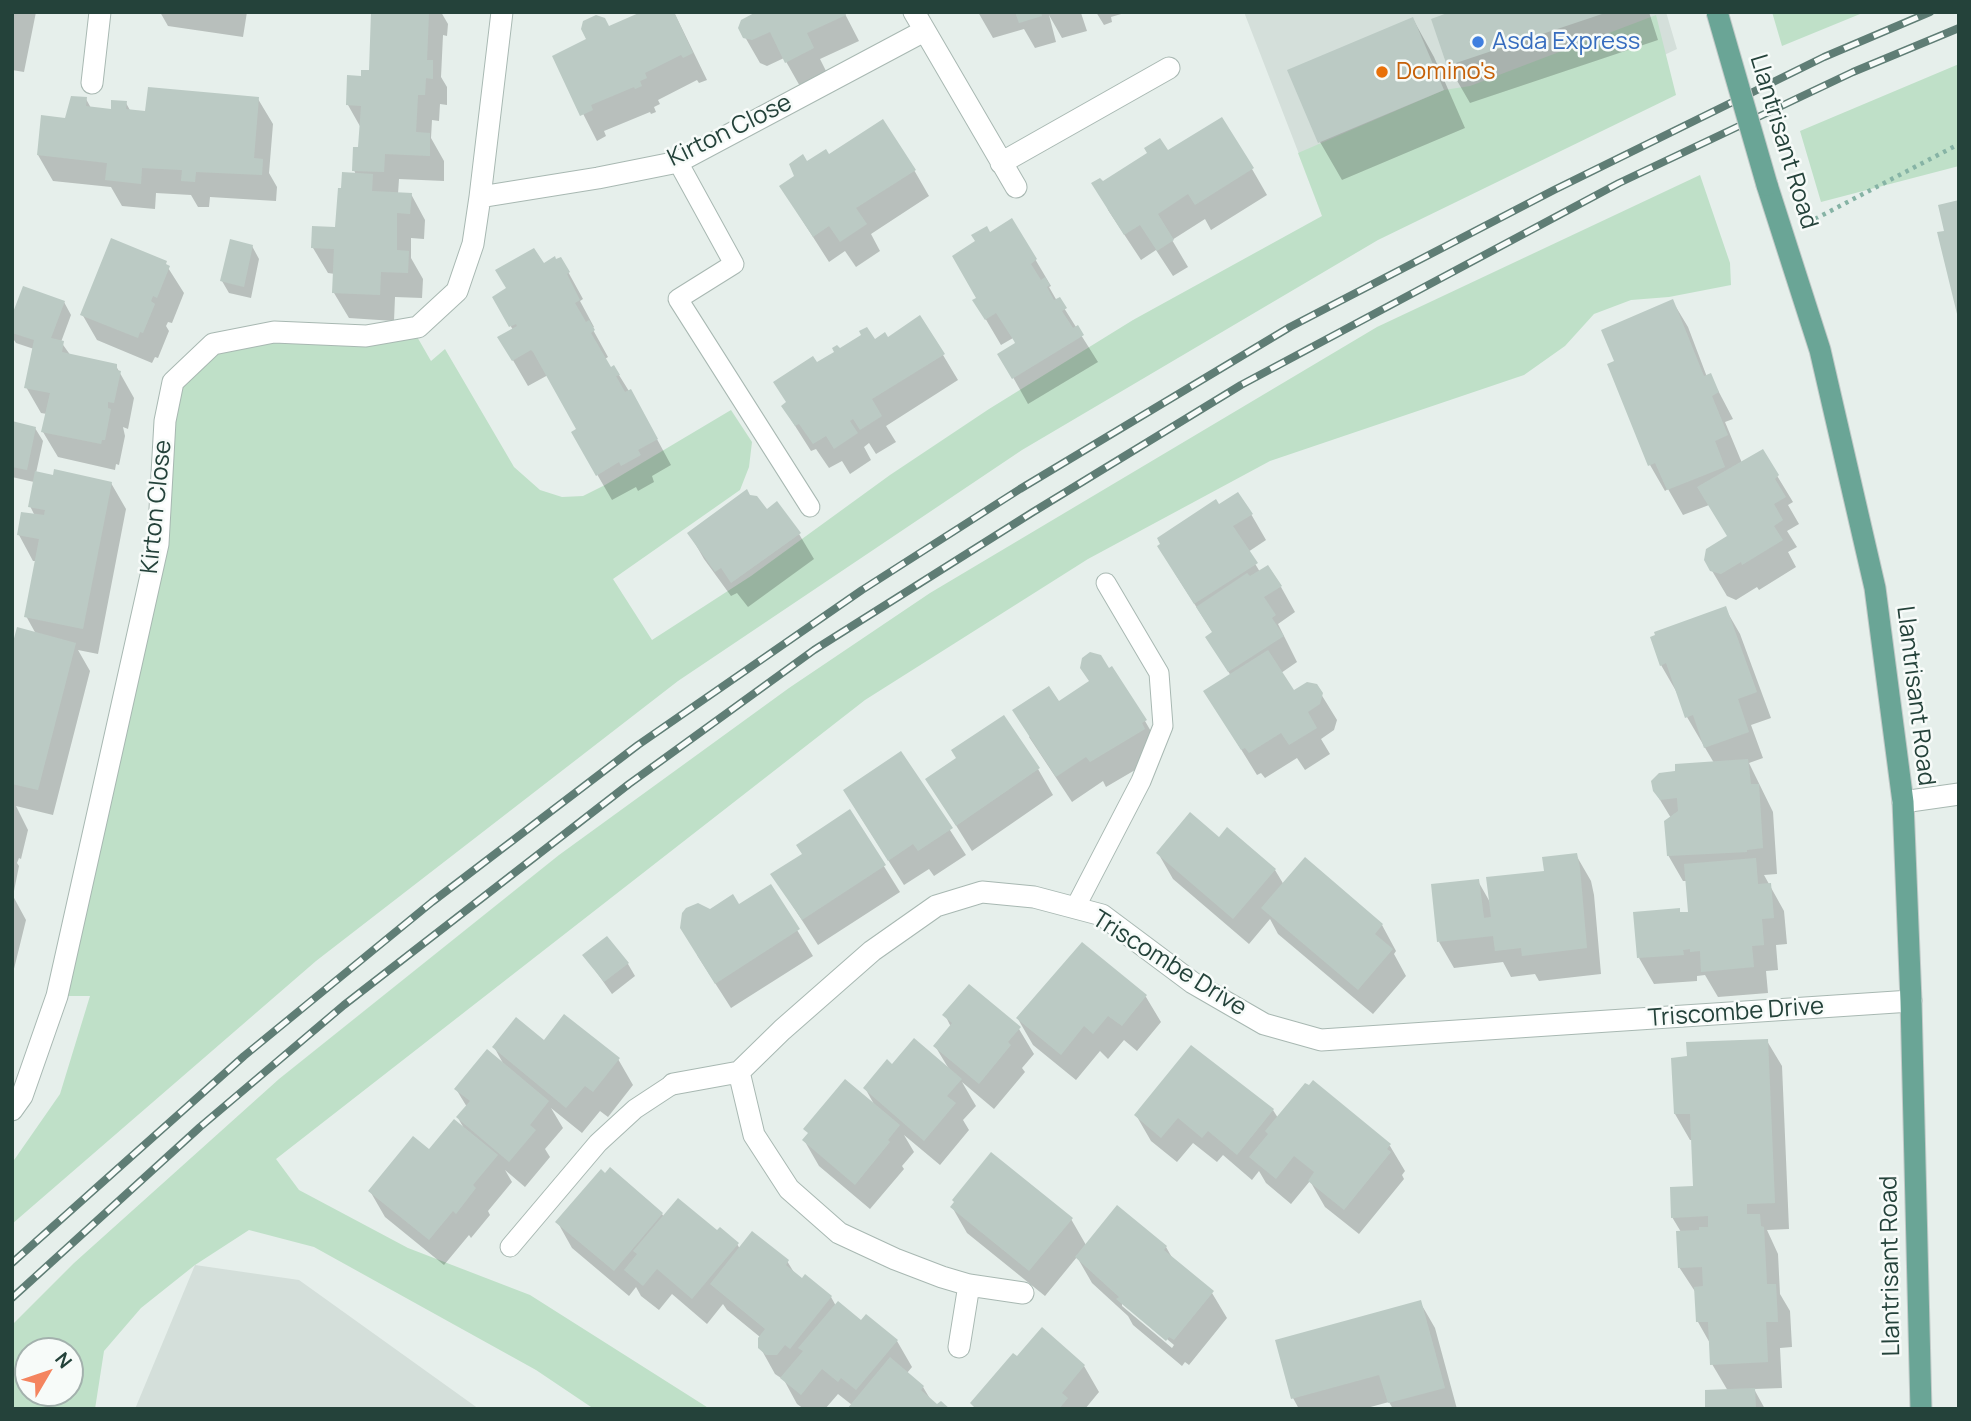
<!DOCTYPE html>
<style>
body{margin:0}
#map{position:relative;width:1971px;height:1421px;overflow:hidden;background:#e6efeb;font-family:Manrope,sans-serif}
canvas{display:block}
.frame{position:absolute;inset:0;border:14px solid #24423a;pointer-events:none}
.north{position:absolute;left:14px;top:1337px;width:70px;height:70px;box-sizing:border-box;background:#f7fbf9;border:2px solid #a3b1ad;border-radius:50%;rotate:51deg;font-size:19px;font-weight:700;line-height:28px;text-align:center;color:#24423a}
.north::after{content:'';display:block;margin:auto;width:24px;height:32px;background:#f4845f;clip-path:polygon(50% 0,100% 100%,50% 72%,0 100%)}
</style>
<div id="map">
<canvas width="1971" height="1421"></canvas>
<div class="frame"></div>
<div class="north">N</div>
</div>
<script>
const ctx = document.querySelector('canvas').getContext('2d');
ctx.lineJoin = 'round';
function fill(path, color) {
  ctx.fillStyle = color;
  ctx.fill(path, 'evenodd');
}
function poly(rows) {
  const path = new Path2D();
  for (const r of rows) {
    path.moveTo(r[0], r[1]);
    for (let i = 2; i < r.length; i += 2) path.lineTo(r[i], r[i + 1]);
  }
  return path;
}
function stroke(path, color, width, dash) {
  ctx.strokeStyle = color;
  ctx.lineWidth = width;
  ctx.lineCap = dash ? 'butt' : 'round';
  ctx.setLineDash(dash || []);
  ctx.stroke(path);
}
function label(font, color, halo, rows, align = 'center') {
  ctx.font = font + ' Manrope,sans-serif';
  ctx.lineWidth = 5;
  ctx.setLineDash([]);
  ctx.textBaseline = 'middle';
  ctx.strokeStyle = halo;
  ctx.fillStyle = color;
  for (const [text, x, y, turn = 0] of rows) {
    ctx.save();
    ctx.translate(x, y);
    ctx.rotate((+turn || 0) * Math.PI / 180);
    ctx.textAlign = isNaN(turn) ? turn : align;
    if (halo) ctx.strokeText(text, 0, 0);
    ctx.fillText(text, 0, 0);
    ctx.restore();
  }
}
fill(poly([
 [1244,12,1666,12,1677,49,1323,216],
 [195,1265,299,1280,479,1409,135,1409]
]), '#d4dfda');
fill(poly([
 [1772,12,1865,12,1782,46],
 [1656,15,1676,95,1378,240,1022,450,678,681,316,961,12,1224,12,1163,60,1094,90,996,57,996,158,544,173,382,213,344,412,328,431,361,445,349,514,467,540,490,562,497,583,496,605,485,731,410,752,442,749,467,740,490,613,579,652,640,751,576,890,475,989,409,1133,320,1322,216,1298,153,1444,90,1470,86],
 [1959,64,1959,166,1821,202,1800,131],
 [1700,175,1730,263,1731,285,1669,297,1631,300,1594,314,1565,346,1524,375,1270,461,1088,559,865,700,276,1159,299,1190,408,1248,530,1295,710,1409,594,1409,536,1370,314,1247,249,1230,195,1265,141,1308,104,1351,95,1409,12,1409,12,1325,74,1263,279,1079,559,855,789,688,930,593,1377,327],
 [70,1351,70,1393,28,1393,28,1351]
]), '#bfe0c8');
fill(poly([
 [12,12,36,12,24,72,12,70],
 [160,12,247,12,243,37,168,26],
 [373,12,441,12,448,24,447,36,443,35,441,77,447,87,447,105,440,104,439,121,432,120,431,138,444,161,444,181,399,179,398,194,411,194,425,220,424,239,411,238,411,258,423,279,422,298,395,297,394,321,349,318,334,293,335,274,328,273,313,248,337,229,356,175,354,170,360,149,361,128,348,105,362,78,370,72],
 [674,12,707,80,699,83,697,80,658,100,660,104,654,107,656,112,651,114,650,112,604,131,606,136,597,141,554,57,609,28],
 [844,12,859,41,820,59,828,75,801,88,784,58,767,66,760,63,745,37],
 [978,12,1085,12,1081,13,1087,31,1062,38,1049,15,1056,42,1035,48,1024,29,993,38],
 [1096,12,1128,12,1111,17,1112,22,1104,25],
 [1456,12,1649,12,1658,40,1470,103,1448,65],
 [1413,19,1434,57,1465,128,1342,180,1320,142,1289,71],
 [86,99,91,108,112,111,126,103,131,112,147,113,258,99,273,124,269,173,277,187,276,201,210,197,209,207,198,207,191,195,156,193,155,209,122,206,111,187,53,181,38,155],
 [1168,152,1252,169,1267,195,1211,230,1205,219,1172,240,1188,267,1173,276,1156,250,1141,260,1108,210,1102,183,1149,154],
 [828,156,914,170,929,196,871,234,880,251,856,267,845,251,829,262,781,187,796,177,807,163],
 [1012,220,1051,286,1049,287,1057,301,1059,300,1098,362,1028,404,1000,354,1017,344,1013,338,1001,345,975,301,978,298,990,234],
 [252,246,259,259,251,298,229,293,222,281],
 [561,259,583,299,580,301,594,327,592,328,608,357,605,359,610,369,614,367,645,417,671,465,652,476,654,482,638,491,636,487,612,500,573,433,578,430,548,375,528,386,500,338,513,330,494,297,543,265],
 [165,263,184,293,172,323,168,322,166,326,169,331,158,358,155,357,152,363,97,340,82,314],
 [64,302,71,315,61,342,71,356,116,366,134,398,128,429,123,427,125,436,119,465,116,464,115,470,58,457,43,432,47,414,41,413,26,387,34,349,16,343,12,337,12,320],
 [1673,302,1688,327,1707,377,1710,375,1733,419,1725,422,1742,463,1762,451,1793,502,1788,505,1799,524,1787,531,1797,547,1788,552,1796,567,1759,590,1757,587,1736,600,1727,596,1705,559,1729,537,1709,505,1683,515,1668,489,1665,491,1650,465,1616,362],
 [888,339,943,355,958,380,886,426,896,442,876,454,869,443,864,447,871,460,850,474,842,461,829,468,816,449,811,451,783,407,817,365,840,350],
 [12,423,35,428,43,441,36,473,111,483,126,509,98,654,78,650,90,671,53,815,16,806,28,830,21,859,19,858,17,863,19,866,13,896,26,920,12,977,12,653,36,634,26,616,36,561,33,561,19,535,35,516,30,506,34,482,12,477],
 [1219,507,1251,514,1266,540,1248,552,1260,572,1281,587,1295,612,1278,624,1297,662,1281,673,1293,693,1321,694,1337,720,1334,730,1321,739,1330,754,1305,770,1297,758,1265,778,1261,773,1257,775,1221,717,1231,676,1223,663,1213,633,1174,572],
 [766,511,799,534,814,559,748,607,737,593,731,596,704,559,689,533],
 [1725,608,1740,634,1771,718,1751,725,1763,758,1749,763,1773,812,1777,874,1764,875,1784,911,1787,944,1776,945,1778,970,1766,971,1768,993,1718,997,1705,975,1697,976,1697,981,1654,984,1639,958,1679,910,1681,914,1690,913,1687,881,1683,881,1668,855,1671,818,1654,790,1714,763,1687,717,1676,691,1661,665],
 [1059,703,1145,721,1160,747,1159,756,1106,787,1103,781,1072,802,1029,737],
 [901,754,966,855,934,876,929,869,904,885,860,816],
 [1038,769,1053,795,972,851,927,779],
 [850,812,900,892,818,945,772,874,803,855],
 [1219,839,1275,870,1284,885,1382,925,1396,951,1394,954,1406,976,1373,1014,1278,934,1270,919,1249,944,1173,879,1158,853],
 [1576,855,1591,881,1594,895,1601,974,1539,981,1535,974,1511,977,1503,962,1454,968,1439,942,1478,881,1491,904],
 [770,886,813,956,731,1008,697,955,710,911,738,906],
 [1082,944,1146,997,1161,1022,1137,1051,1124,1040,1108,1059,1100,1051,1076,1080,1033,1045,1018,1019],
 [585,956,628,964,635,976,612,994],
 [945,1015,1019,1029,1034,1054,1022,1068,1025,1072,994,1109,962,1082,976,1106,963,1120,969,1130,940,1165,904,1135,914,1152,902,1166,904,1169,870,1209,819,1166,804,1140,809,1134,806,1129,875,1106,865,1088,892,1067,949,1069,935,1046,951,1027],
 [1767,1041,1782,1066,1789,1229,1767,1230,1778,1254,1780,1294,1790,1311,1792,1347,1780,1348,1782,1388,1754,1389,1765,1409,1707,1409,1728,1391,1712,1364,1711,1345,1698,1322,1696,1293,1679,1267,1681,1232,1672,1217,1694,1187,1693,1140,1690,1140,1675,1114],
 [545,1042,618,1059,633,1085,608,1117,600,1111,582,1133,551,1108,563,1128,545,1149,550,1157,525,1187,505,1170,512,1182,488,1211,490,1215,471,1238,469,1235,444,1265,385,1217,370,1191,465,1130,458,1118,467,1107,456,1089,504,1065,494,1047],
 [1273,1110,1278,1118,1390,1146,1405,1171,1402,1175,1404,1179,1359,1234,1325,1207,1310,1181,1291,1204,1266,1183,1259,1171,1252,1180,1223,1155,1217,1162,1193,1143,1177,1162,1151,1141,1136,1115],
 [952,1207,1071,1219,1086,1245,1166,1247,1174,1261,1212,1293,1227,1318,1189,1365,1185,1362,1182,1366,1133,1325,1128,1316,1092,1283,1077,1257,1045,1296,967,1233],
 [1122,1301,1174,1345,1172,1348,1122,1306],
 [662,1214,664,1217,717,1232,737,1244,740,1249,787,1261,795,1274,831,1297,836,1306,861,1323,867,1316,897,1341,912,1367,907,1373,923,1387,932,1402,948,1409,852,1405,838,1394,825,1409,804,1409,797,1404,784,1380,775,1374,760,1347,760,1337,727,1310,723,1304,707,1324,672,1294,659,1310,641,1296,636,1287,629,1296,572,1248,558,1223],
 [1420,1302,1435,1328,1457,1409,1393,1409,1389,1402,1363,1409,1299,1409,1293,1398],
 [1042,1329,1084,1366,1099,1392,1085,1409,974,1409]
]), '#0003');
fill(poly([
 [371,12,429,12,427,60,433,60,433,79,426,78,425,95,418,95,416,132,430,133,430,156,385,154,384,172,352,171,353,147,358,147,361,106,346,105,347,75,361,76,361,70,369,70],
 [641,12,674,12,693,53,683,58,681,55,645,73,647,78,640,81,642,86,635,89,634,87,591,105,593,110,580,116,552,56,586,39,581,29,583,21,596,15,605,18,609,26],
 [756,12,844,12,846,15,807,33,814,48,785,63,770,32,752,40,743,38,738,28,741,20],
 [1015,12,1041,12,1042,16,1019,23],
 [1450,12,1605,12,1605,13,1447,66,1431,19],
 [1413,17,1444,90,1318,143,1287,70],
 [148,87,259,97,254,158,263,159,262,175,196,172,195,182,181,181,182,170,142,168,141,184,105,180,107,163,37,155,41,115,65,118,71,96,87,97,86,106,111,109,111,100,127,101,126,109,145,111],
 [1222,117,1254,168,1195,205,1188,194,1158,214,1174,240,1157,251,1140,225,1124,235,1091,183,1100,178,1103,181,1147,153,1144,148,1160,138,1168,150],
 [883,119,916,170,856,208,867,224,840,242,829,226,813,237,779,186,794,176,789,164,803,154,807,161,826,149,829,154],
 [342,172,373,174,372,191,412,193,410,214,397,213,397,250,409,251,408,273,381,272,380,295,332,293,334,249,311,248,312,226,335,227,338,188,341,188],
 [1959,200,1959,318,1958,318,1937,232,1944,231,1938,205],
 [1012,218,1037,259,1031,264,1041,280,1045,277,1050,285,1047,287,1054,300,1060,297,1067,308,1062,311,1073,328,1078,325,1084,335,1012,379,997,354,1015,343,1014,341,996,313,985,320,972,300,976,298,952,256,975,241,971,235,987,226,990,232],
 [111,238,167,261,166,264,170,266,157,298,153,296,151,301,155,304,143,333,140,332,138,338,80,315],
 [230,239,253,245,244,287,220,281],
 [534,248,544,263,555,256,556,259,561,257,570,272,567,274,580,300,575,303,586,322,589,320,595,330,591,333,611,367,614,365,620,375,616,376,625,392,631,389,658,439,638,450,641,455,621,466,619,462,596,476,571,432,576,429,533,352,531,350,512,361,497,337,517,326,516,324,509,327,492,297,506,288,495,270],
 [23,286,65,301,51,338,64,341,62,352,117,364,117,370,121,371,114,403,108,402,108,408,111,409,105,440,102,440,101,444,41,432,50,393,24,388,34,340,12,333,12,315],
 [1673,299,1704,376,1711,373,1719,392,1712,396,1728,435,1715,441,1725,467,1667,490,1655,463,1648,466,1607,364,1614,361,1601,330],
 [920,315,945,354,872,399,882,416,860,430,853,419,850,421,858,433,834,449,826,436,813,444,799,424,795,426,781,406,786,402,773,382,813,356,817,362,834,352,832,348,837,345,840,348,861,335,859,331,867,327,875,339,885,332,888,337],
 [12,421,36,427,27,470,12,467],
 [1763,449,1779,475,1775,479,1786,497,1774,504,1783,520,1774,526,1783,540,1742,565,1741,562,1721,574,1710,571,1704,560,1706,549,1727,536,1697,487],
 [54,469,112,482,83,629,24,617,39,539,17,535,21,512,44,515,45,510,28,507,35,471,53,475],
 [747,489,750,495,757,496,767,509,777,501,801,533,731,583,721,568,715,572,687,533],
 [1238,492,1253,514,1233,526,1258,563,1194,604,1157,546,1160,544,1157,538,1216,499,1219,504],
 [1268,565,1282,586,1264,597,1276,615,1272,618,1284,636,1228,672,1205,637,1212,632,1196,607,1247,573,1250,576],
 [1726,606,1757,692,1738,699,1749,732,1704,748,1693,715,1685,718,1666,663,1660,666,1650,637,1655,635,1654,632],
 [17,627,76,643,38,790,12,784,12,646],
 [1268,650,1294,690,1307,682,1317,684,1323,693,1320,704,1308,712,1317,728,1289,745,1281,733,1249,753,1245,748,1241,750,1203,691],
 [1090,652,1101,655,1109,668,1112,666,1147,720,1142,723,1145,729,1090,762,1086,757,1056,777,1012,710,1049,686,1059,701,1089,681,1080,668,1082,658],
 [1004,715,1040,768,956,826,925,779,956,758,951,750],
 [901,751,953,828,918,851,913,844,888,861,843,790],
 [1748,759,1751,784,1759,784,1763,848,1747,850,1747,852,1667,856,1664,821,1678,811,1677,798,1660,800,1653,791,1651,781,1659,773,1675,771,1675,764],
 [850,809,886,865,802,920,770,874,802,854,796,845],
 [1190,812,1219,837,1227,827,1276,869,1233,919,1156,853],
 [1577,853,1580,868,1587,948,1522,956,1521,948,1495,951,1493,936,1437,942,1431,884,1479,879,1484,918,1491,917,1486,877,1544,871,1542,857],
 [1305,857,1383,924,1375,934,1393,949,1358,990,1261,908],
 [1756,858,1758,884,1771,883,1774,918,1762,919,1764,945,1752,946,1754,967,1701,972,1700,951,1690,952,1690,949,1683,950,1684,955,1637,958,1633,912,1680,908,1680,912,1688,912,1684,864],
 [771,884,800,929,715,984,680,928,682,913,686,908,698,903,710,909,733,894,739,904],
 [607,936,629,963,604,982,582,955],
 [1082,942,1147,995,1122,1026,1108,1016,1093,1034,1084,1026,1061,1055,1016,1018],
 [969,984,1021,1027,1008,1042,1011,1045,979,1084,933,1046,952,1023,942,1015],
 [564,1014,620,1058,593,1092,585,1086,566,1108,492,1047,516,1017,544,1040],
 [914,1038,962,1079,947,1096,956,1103,924,1141,863,1088,887,1059,892,1064],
 [1768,1039,1775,1203,1747,1204,1747,1214,1760,1214,1761,1226,1764,1227,1767,1284,1776,1284,1778,1322,1766,1322,1768,1362,1710,1365,1708,1322,1696,1322,1694,1287,1703,1286,1702,1267,1678,1268,1676,1231,1699,1230,1699,1227,1708,1227,1708,1216,1671,1218,1670,1187,1693,1186,1690,1114,1674,1114,1671,1058,1687,1056,1686,1042],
 [1191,1045,1274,1109,1237,1155,1208,1131,1202,1138,1178,1118,1161,1138,1134,1115],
 [487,1049,549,1101,530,1125,536,1130,509,1162,456,1117,470,1101,454,1089],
 [845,1079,900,1125,888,1140,890,1142,855,1185,802,1140,808,1133,803,1129],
 [1313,1080,1391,1144,1387,1149,1391,1152,1344,1210,1308,1181,1314,1172,1294,1156,1276,1179,1249,1157,1268,1134,1265,1131,1305,1083,1309,1085],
 [454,1119,498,1155,473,1185,476,1188,456,1214,453,1211,429,1240,368,1191,413,1136,429,1149],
 [991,1152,1073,1218,1029,1271,950,1207,954,1202,952,1200],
 [610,1167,663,1213,614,1271,555,1222,601,1169,605,1173],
 [678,1198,717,1230,720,1227,739,1243,692,1299,657,1269,643,1286,624,1270,637,1254,633,1251],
 [1117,1205,1167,1246,1164,1250,1214,1291,1174,1340,1169,1337,1166,1341,1116,1299,1119,1297,1075,1257],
 [752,1231,789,1260,786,1265,802,1278,805,1274,832,1296,790,1349,785,1345,777,1355,766,1355,758,1348,758,1338,765,1329,710,1284],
 [1421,1300,1445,1388,1388,1403,1379,1375,1291,1399,1275,1340],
 [838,1301,861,1320,866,1314,898,1340,856,1390,841,1378,838,1382,822,1369,801,1395,780,1378,803,1351,798,1348],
 [1042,1327,1085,1365,1062,1393,1068,1398,1059,1409,972,1409,974,1407,970,1403,1013,1353,1017,1356],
 [890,1357,924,1386,921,1390,937,1404,941,1401,950,1409,847,1409],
 [1755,1388,1756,1409,1705,1409,1705,1390]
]), '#bbcac4');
const service = poly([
 [678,162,734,264,678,299,810,507],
 [1075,908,1141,781,1163,726,1159,673,1106,583],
 [510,1247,598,1143,635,1109,673,1084]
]);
const minor = poly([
 [914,12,1016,187],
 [92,83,100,12],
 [1001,163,1169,68],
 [480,197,502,12],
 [1903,802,1959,794],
 [673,1084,739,1072],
 [12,1110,22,1096,57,996,158,544,165,421,173,382,213,344,274,332,366,336,418,327,457,291,473,244,480,197,598,178,678,162,924,31],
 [1023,1293,969,1285,942,1277,895,1259,839,1233,789,1189,754,1135,739,1072,782,1030,872,951,936,906,982,892,1034,897,1102,915,1193,983,1264,1024,1321,1040,1911,1001],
 [959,1347,969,1285]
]);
const primary = poly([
 [1767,185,1820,350,1875,588,1903,802,1911,1001,1921,1409]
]);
stroke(service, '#a8b8b2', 21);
stroke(minor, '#a8b8b2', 23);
stroke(primary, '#c2cac8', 23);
stroke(poly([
 [1815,219,1959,144]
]), '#86b3a5', 4.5, [3.5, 5]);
stroke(service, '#fff', 19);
stroke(minor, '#fff', 21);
stroke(primary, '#6aa596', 21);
const rail = poly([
 [12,1263,244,1056,432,902,638,745,862,590,1020,489,1290,327,1554,190,1824,57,1930,12],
 [12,1298,200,1127,344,1005,629,784,814,650,1033,512,1241,385,1619,183,1853,72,1959,28]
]);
stroke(rail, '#5f7d75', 8);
stroke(rail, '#f7fbf9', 5, [16]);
const primaryBridge = poly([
 [1717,12,1767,185]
]);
stroke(primaryBridge, '#c2cac8', 23, []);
stroke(primaryBridge, '#6aa596', 21);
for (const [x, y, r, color] of [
 [1478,42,7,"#3f7fe0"],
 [1382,72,7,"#e8710a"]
]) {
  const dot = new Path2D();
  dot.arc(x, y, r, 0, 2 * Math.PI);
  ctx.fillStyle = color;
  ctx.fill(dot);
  stroke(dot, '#f7fbf9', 2.5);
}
label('24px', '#366cbe', '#f7fbf9', [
 ["Asda Express",1492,42]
], 'left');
label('24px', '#c56008', '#f7fbf9', [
 ["Domino's",1396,72]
], 'left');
label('24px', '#24423a', '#f7fbf9', [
 ["Kirton Close",730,131,-26],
 ["Llantrisant Road",1783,142,73],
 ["Kirton Close",157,507,-84],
 ["Llantrisant Road",1915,696,83],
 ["Triscombe Drive",1169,964,32],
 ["Triscombe Drive",1736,1013,-4],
 ["Llantrisant Road",1891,1266,-91]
]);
</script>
